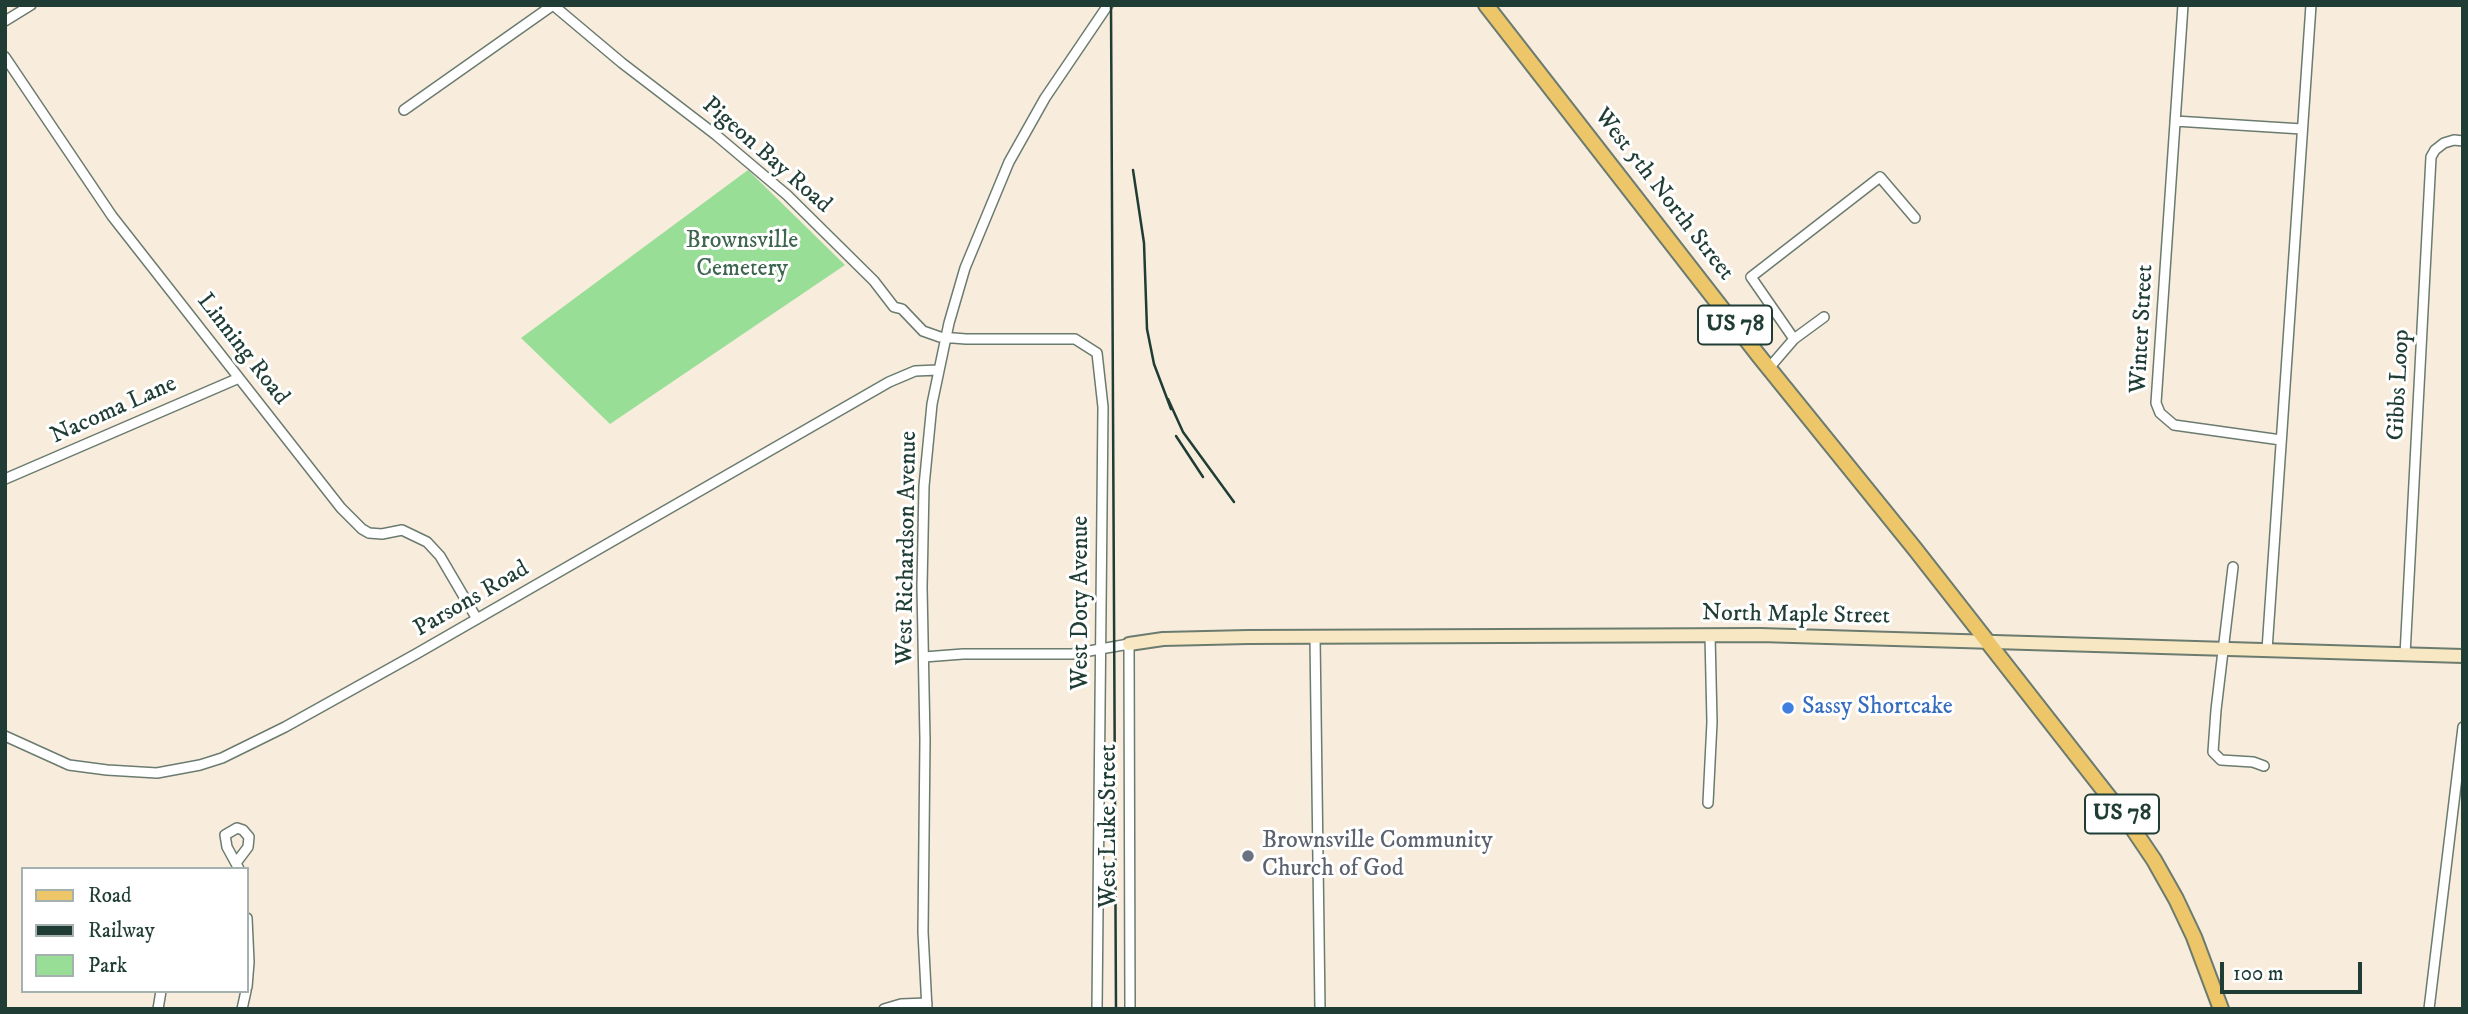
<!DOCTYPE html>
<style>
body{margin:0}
#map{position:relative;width:2468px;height:1014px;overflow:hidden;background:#f8eddd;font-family:"IM FELL DW Pica",serif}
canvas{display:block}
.frame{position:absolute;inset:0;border:7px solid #1f3d34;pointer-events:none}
.legend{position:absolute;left:21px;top:867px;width:228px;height:126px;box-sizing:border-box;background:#fff;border:2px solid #a5b1ae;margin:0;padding:9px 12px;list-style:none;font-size:21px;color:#1f3d34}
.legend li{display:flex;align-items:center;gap:14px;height:35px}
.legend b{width:35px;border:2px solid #a5b1ae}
.scale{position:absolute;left:2220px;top:962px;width:142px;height:32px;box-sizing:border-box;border:4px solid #1f3d34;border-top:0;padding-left:9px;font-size:21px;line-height:24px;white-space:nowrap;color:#1f3d34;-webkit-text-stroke:5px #fff;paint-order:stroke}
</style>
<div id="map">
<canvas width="2468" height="1014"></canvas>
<div class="frame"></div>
<ul class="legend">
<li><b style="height:9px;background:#ecc669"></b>Road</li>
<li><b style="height:9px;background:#1f3d34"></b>Railway</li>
<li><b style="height:19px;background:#99de97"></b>Park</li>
</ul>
<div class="scale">100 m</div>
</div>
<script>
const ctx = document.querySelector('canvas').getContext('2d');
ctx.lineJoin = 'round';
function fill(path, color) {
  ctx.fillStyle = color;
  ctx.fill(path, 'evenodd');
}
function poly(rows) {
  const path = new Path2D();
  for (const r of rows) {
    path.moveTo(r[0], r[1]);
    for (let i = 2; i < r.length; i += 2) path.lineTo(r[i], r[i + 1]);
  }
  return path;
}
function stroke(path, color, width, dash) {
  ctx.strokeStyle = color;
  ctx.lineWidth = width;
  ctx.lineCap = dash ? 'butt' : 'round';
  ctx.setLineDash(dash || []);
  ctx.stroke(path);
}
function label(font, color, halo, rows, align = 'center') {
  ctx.font = font + ' "IM FELL DW Pica",serif';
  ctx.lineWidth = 6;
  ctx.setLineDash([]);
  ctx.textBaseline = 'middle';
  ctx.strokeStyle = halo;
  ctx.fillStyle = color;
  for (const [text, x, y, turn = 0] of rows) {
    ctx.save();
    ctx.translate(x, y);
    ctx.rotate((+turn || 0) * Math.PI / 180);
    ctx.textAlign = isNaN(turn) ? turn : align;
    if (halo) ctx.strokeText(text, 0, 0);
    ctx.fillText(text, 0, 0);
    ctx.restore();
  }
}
fill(poly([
 [748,170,845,265,610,424,521,338]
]), '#99de97');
const street = poly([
 [553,5,622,63,716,135,787,195,874,281,894,307,902,309,923,331,940,337,966,339,1075,339,1097,353,1103,407,1097,1009],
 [2183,5,2156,403,2160,413,2174,425,2281,440],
 [5,21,31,5],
 [5,57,112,216,341,508,362,529,369,533,382,534,402,530,427,542,440,556,477,619],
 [404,110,553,5],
 [2175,121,2302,129],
 [1794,339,1751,277,1880,177,1915,218],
 [1769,368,1794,339,1824,317],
 [5,479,239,378],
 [2233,567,2216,710,2213,752,2221,760,2253,762,2264,766],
 [1315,637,1320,1009],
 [2267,650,2311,5],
 [2405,655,2431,157,2435,150,2444,143,2454,140,2463,141],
 [924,657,963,654,1072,654,1129,644,1130,1009],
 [5,736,69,765,107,770,157,773,200,765,222,758,285,727,416,654,889,382,915,371,938,370],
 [1708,803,1712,722,1710,635],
 [236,863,248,847,249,837,243,830,237,828,225,835,227,847,239,869],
 [247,918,249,962,247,987],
 [158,1009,161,991],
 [242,1009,246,991],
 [884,1009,901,1004,927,1003],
 [927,1009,923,932,925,740,922,587,924,486,932,404,949,323,965,268,1009,162,1045,98,1108,5],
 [2429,1009,2463,727]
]);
const secondary = poly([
 [1129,644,1163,639,1248,637,1760,635,2463,656]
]);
const primary = poly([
 [1486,5,1759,356,1915,549,2127,820,2154,860,2176,899,2194,937,2221,1009]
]);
stroke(street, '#6b7b6f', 12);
stroke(secondary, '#6b7b6f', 16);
stroke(primary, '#6b7b6f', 18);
stroke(street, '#fff', 9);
stroke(secondary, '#f7e8c3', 12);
stroke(primary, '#ecc669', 14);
stroke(poly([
 [1111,5,1116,1009],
 [1133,170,1144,243,1147,329,1154,364,1171,409],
 [1168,399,1183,432,1234,502],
 [1176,436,1203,477]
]), '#1f3d34', 2.5);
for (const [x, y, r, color] of [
 [1788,708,7,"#3f7fe0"],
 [1248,856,7,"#6b7280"]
]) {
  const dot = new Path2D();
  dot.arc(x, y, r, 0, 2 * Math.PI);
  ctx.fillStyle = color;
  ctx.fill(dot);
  stroke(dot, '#fff', 2.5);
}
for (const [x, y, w] of [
 [1735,325,74],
 [2122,814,74]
]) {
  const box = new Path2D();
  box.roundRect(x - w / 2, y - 19.5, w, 39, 5);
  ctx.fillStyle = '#fff';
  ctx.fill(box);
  stroke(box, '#1f3d34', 2);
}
label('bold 23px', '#1f3d34', null, [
 ["US 78",1735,325],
 ["US 78",2122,814]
]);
label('24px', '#1f3d34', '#fff', [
 ["Pigeon Bay Road",766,156,41],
 ["West 5th North Street",1663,195,52],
 ["Winter Street",2143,329,-87],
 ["Linning Road",242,350,52],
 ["Gibbs Loop",2400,385,-87],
 ["Nacoma Lane",114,411,-24],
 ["West Richardson Avenue",908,548,-89],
 ["Parsons Road",472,600,-30],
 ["West Doty Avenue",1082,603,-90],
 ["North Maple Street",1796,616,1],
 ["West Luke Street",1110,826,-90]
]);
label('24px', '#3e654d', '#fff', [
 ["Brownsville",742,242],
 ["Cemetery",742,270]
]);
label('24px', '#366cbe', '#fff', [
 ["Sassy Shortcake",1802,708]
], 'left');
label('24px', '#5b616d', '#fff', [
 ["Brownsville Community",1262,842],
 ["Church of God",1262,870]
], 'left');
</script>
